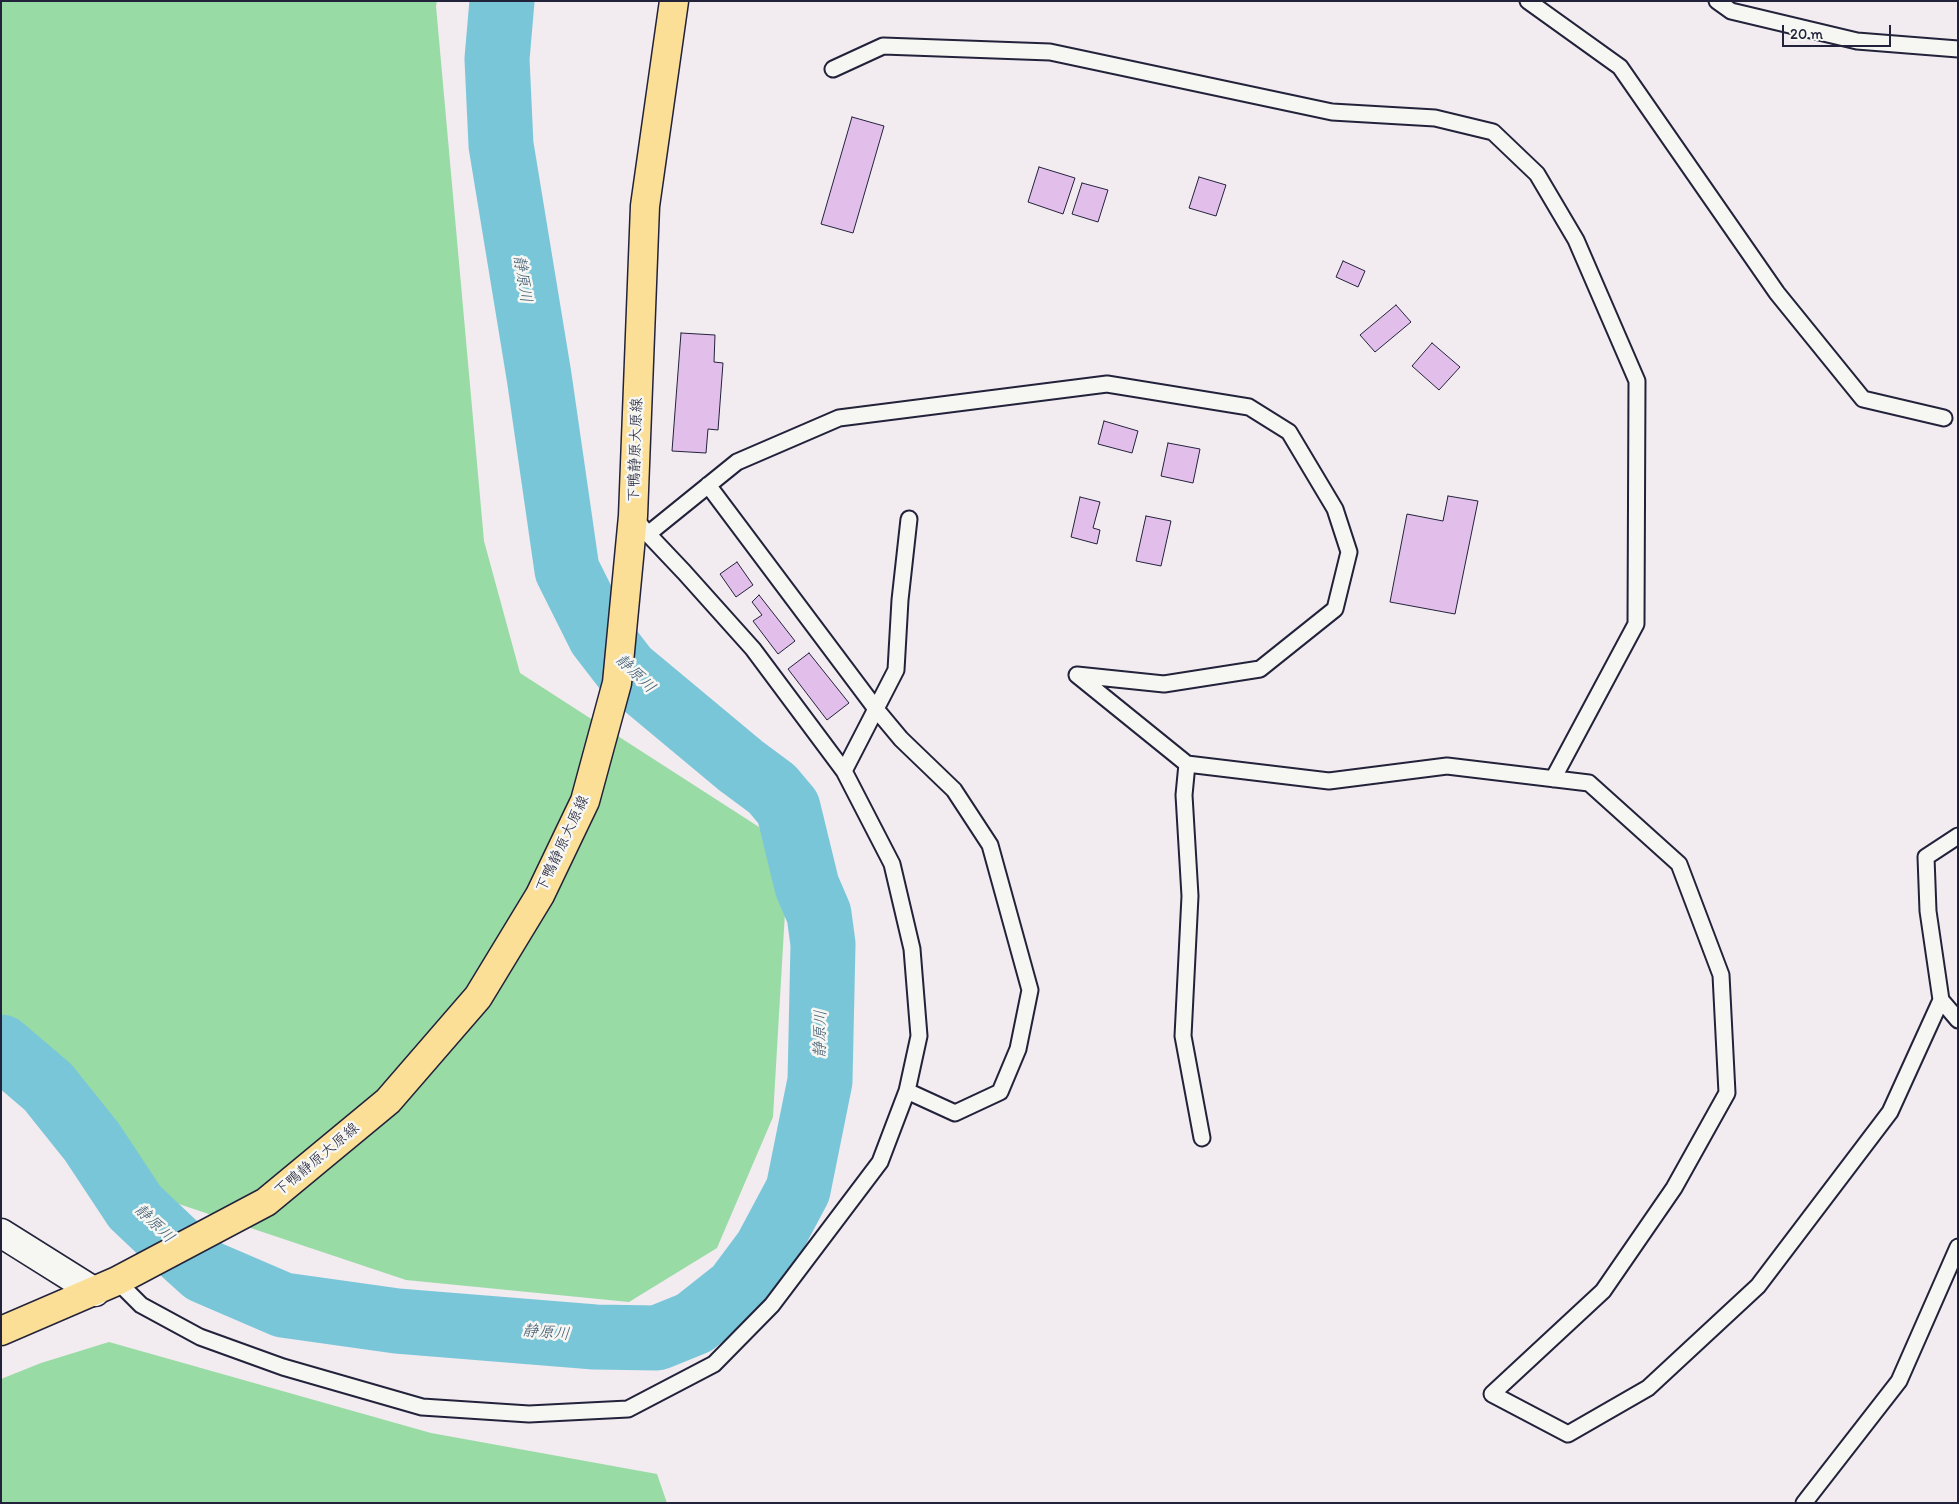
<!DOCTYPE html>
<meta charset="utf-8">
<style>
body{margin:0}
#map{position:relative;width:1959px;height:1504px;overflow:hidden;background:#f2ebf0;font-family:Itim,sans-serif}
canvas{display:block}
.frame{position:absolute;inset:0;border:2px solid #22223b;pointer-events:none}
.scale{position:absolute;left:1782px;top:25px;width:109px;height:22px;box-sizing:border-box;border:2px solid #22223b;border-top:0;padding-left:6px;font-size:15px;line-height:18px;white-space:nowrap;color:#22223b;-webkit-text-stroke:4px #f6f6f2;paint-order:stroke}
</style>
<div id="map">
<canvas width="1959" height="1504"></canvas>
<div class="frame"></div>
<div class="scale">20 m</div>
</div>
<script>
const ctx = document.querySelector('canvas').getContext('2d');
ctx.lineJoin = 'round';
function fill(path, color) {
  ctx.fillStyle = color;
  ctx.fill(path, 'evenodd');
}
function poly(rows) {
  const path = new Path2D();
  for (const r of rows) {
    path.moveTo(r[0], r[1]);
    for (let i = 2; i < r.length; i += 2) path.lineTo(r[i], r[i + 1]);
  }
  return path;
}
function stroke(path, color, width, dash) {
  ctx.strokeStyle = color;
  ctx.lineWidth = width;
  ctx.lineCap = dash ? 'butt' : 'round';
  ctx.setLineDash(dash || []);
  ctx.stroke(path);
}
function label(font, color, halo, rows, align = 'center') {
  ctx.font = font + ' Itim,"Klee One",sans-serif';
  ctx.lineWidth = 5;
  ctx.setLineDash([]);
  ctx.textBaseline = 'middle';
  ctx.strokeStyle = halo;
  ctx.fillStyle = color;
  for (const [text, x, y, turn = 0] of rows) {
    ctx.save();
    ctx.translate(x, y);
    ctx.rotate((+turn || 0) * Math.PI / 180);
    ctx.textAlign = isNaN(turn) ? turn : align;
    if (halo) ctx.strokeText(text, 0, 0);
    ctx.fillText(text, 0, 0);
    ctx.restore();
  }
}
fill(poly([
 [1,1,437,1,436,6,484,541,520,673,759,827,786,895,773,1117,717,1248,629,1302,406,1280,137,1190,1,1017],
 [109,1342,431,1433,657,1474,667,1503,1,1503,1,1379,41,1363]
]), '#99dba5');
stroke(poly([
 [1,1047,48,1087,92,1142,135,1207,172,1242,204,1271,283,1305,397,1321,595,1337,657,1338,694,1323,737,1289,766,1250,798,1190,820,1081,823,944,819,914,807,886,788,808,772,789,741,766,627,671,600,636,567,570,539,376,501,145,497,59,502,1]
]), '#7ac6d9', 65);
const building = poly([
 [852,117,884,126,853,233,821,224,852,117],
 [1039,167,1075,178,1063,214,1028,202,1039,167],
 [1199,177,1226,185,1216,216,1189,208,1199,177],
 [1082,183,1108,190,1098,222,1072,214,1082,183],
 [1343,261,1365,271,1358,287,1336,277,1343,261],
 [1396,305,1411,322,1375,352,1360,335,1396,305],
 [681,333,715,335,714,362,723,363,718,430,708,429,706,453,672,451,681,333],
 [1432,343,1460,367,1439,390,1412,366,1432,343],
 [1104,421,1138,431,1132,453,1098,444,1104,421],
 [1168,443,1200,449,1193,483,1161,476,1168,443],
 [1448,496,1478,501,1455,614,1390,602,1407,514,1443,521,1448,496],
 [1080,497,1100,502,1093,528,1100,530,1097,544,1071,537,1080,497],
 [1146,516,1171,521,1161,566,1136,561,1146,516],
 [737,562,753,585,736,597,720,574,737,562],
 [759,595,795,641,778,654,753,621,762,615,752,602,759,595],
 [809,653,849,703,827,720,788,669,809,653]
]);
fill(building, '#e1bfea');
stroke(building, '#22223b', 1);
const lane = poly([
 [1528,1,1620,67,1777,293,1863,399,1944,418],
 [1717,1,1731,11,1857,41,1958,49],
 [833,69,883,46,1050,52,1332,112,1435,118,1493,132,1537,174,1576,240,1637,381,1636,624,1553,779],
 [708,485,876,709,901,739,954,790,990,845,1030,990,1018,1049,1000,1092,955,1113,907,1091],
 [648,534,737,462,839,418,1107,384,1249,407,1289,432,1335,509,1349,552,1335,609,1260,669,1164,684,1077,675],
 [1077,675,1187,764,1329,781,1447,766,1589,783,1679,864,1721,975,1727,1093,1674,1188,1603,1291,1492,1394,1568,1434,1648,1388,1758,1286,1890,1112,1941,1000,1928,911,1926,857,1958,836],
 [1187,764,1184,795,1190,896,1183,1036,1202,1138],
 [844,771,896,670,900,600,909,519],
 [1941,1000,1958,1020],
 [117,1281,141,1305,200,1337,283,1367,422,1407,529,1414,628,1409,714,1364,772,1305,880,1162,907,1091,919,1036,912,949,892,864,844,771,753,649,684,572,648,534,633,516],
 [1804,1503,1899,1381,1958,1247]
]);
const street = poly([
 [1,1233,95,1292]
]);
const primary = poly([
 [1,1331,117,1281,266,1202,388,1101,478,997,540,895,585,801,617,683,633,516,645,206,674,1]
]);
stroke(lane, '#22223b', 19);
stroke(street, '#22223b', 31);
stroke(primary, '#22223b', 31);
stroke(lane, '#f6f6f2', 15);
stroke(street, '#f6f6f2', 28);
stroke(primary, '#fbdf96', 28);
label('15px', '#22223b', '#f6f6f2', [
 ["下鴨静原大原線",636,450,-88],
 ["下鴨静原大原線",563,844,-65],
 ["下鴨静原大原線",317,1160,-40]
]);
label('italic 16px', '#415b72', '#f6f6f2', [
 ["静原川",522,279,81],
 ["静原川",635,674,44],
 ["静原川",821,1034,-89],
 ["静原川",154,1224,44],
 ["静原川",546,1333,5]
]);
</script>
